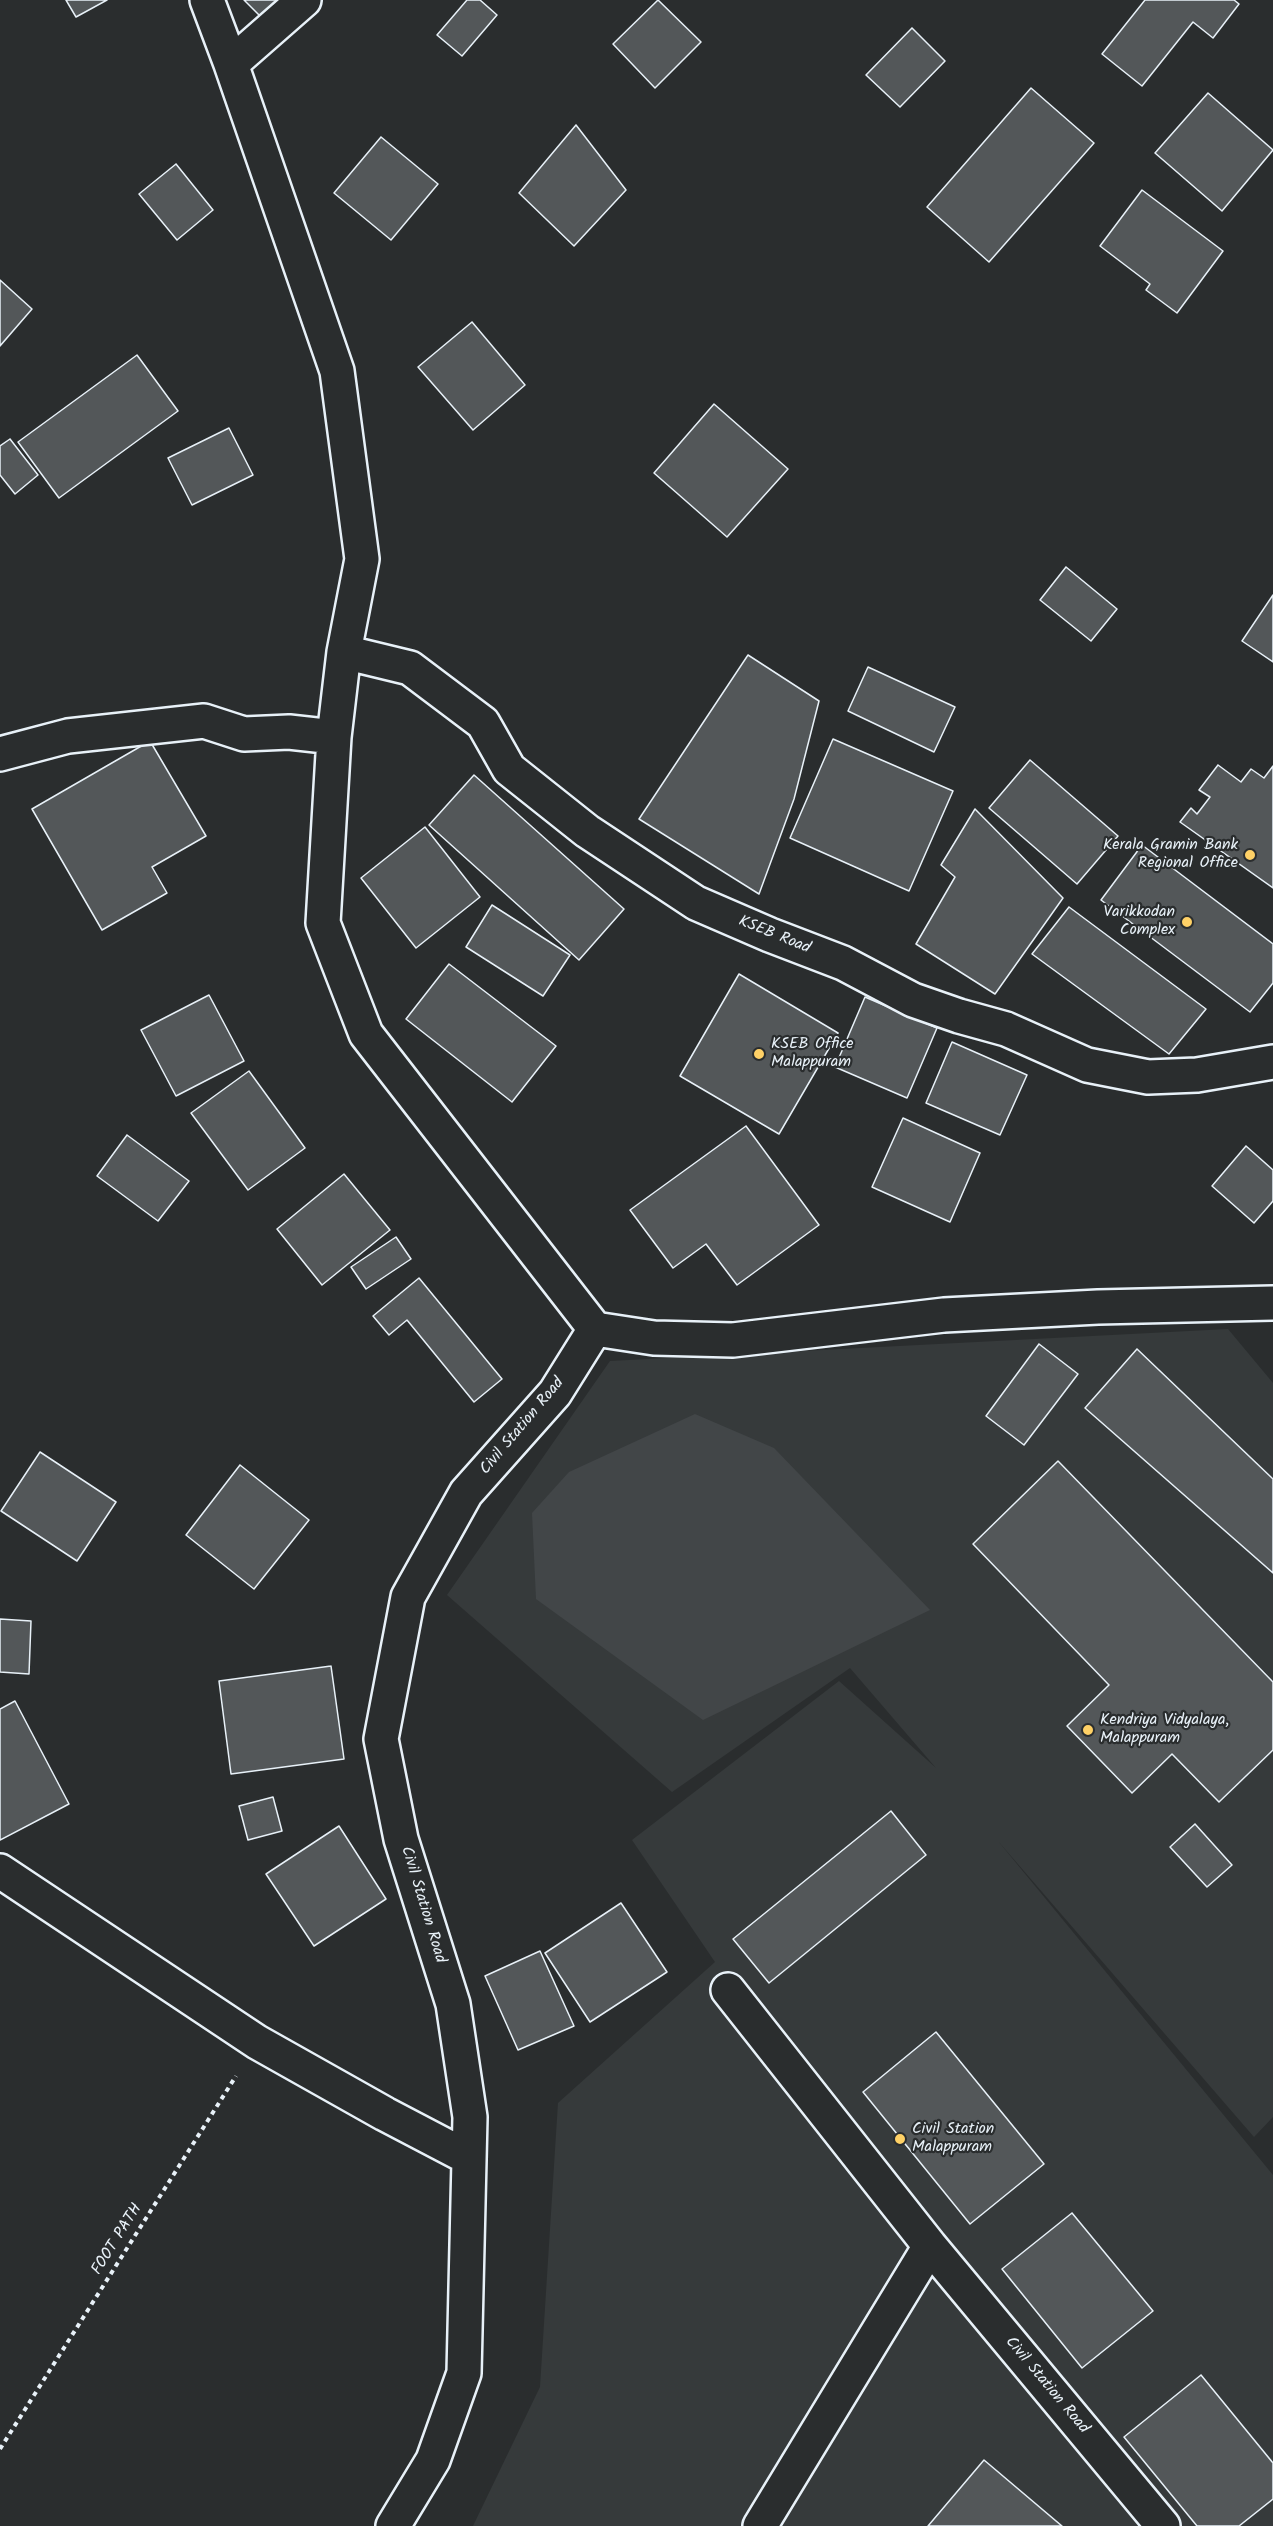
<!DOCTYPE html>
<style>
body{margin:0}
canvas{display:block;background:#2a2d2e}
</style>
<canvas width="1273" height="2526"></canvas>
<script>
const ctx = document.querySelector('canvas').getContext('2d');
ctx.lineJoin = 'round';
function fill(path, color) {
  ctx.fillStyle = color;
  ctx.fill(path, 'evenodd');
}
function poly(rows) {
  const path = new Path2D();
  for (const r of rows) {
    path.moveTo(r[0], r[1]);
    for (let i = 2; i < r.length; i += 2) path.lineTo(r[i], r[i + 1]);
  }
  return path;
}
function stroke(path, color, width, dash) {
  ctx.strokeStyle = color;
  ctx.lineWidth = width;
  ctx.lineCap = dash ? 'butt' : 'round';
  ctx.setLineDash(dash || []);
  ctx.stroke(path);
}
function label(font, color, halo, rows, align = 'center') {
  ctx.font = font + ' Kalam,sans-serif';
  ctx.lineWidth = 4.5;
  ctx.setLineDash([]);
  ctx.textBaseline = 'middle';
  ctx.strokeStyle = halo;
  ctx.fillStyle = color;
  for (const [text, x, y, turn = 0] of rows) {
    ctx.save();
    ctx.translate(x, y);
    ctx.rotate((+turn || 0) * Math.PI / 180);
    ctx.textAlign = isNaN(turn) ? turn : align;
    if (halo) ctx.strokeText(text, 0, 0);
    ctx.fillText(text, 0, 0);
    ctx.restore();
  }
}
fill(poly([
 [1228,1329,1273,1383,1273,2117,1254,2137,998,1841,1273,2175,1273,2526,473,2526,540,2387,558,2103,715,1962,632,1840,839,1681,936,1768,850,1668,672,1792,447,1595,610,1361]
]), '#363a3b');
fill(poly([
 [695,1414,774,1448,930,1610,703,1720,536,1599,532,1513,569,1472]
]), '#424648');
const building = poly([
 [66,0,107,0,76,17,66,0],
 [244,0,279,0,261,17,244,0],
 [467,0,480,0,497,15,462,56,437,35,467,0],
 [658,0,701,42,655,88,613,44,658,0],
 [1145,0,1234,0,1239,4,1213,38,1193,22,1142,86,1102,54,1145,0],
 [912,28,945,61,900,107,866,75,912,28],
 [1031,88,1094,143,989,262,927,207,1031,88],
 [1208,93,1273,150,1222,211,1155,153,1208,93],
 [576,125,626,190,574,246,519,193,576,125],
 [381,137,438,184,391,240,334,193,381,137],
 [176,164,213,210,177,240,139,194,176,164],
 [1142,190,1223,251,1177,313,1146,290,1150,284,1100,246,1142,190],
 [0,280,32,309,0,346,0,280],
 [472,322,525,385,473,430,418,367,472,322],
 [137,355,178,411,59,498,18,442,137,355],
 [714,404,788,469,727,537,654,473,714,404],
 [229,428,253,475,192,505,168,458,229,428],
 [10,439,38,475,15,494,0,475,0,446,10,439],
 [1066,567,1117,609,1091,641,1040,600,1066,567],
 [1273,595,1273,662,1242,641,1273,595],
 [748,655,819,701,794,799,759,894,639,819,748,655],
 [868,667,955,707,934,752,848,711,868,667],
 [833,739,953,791,909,891,790,838,833,739],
 [150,741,206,836,152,867,167,893,102,930,32,809,150,741],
 [1030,760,1118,836,1077,884,989,808,1030,760],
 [1218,765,1241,782,1251,769,1264,778,1273,766,1273,888,1180,822,1191,808,1197,814,1210,797,1199,790,1218,765],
 [474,775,624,909,579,960,429,825,474,775],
 [975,809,1063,898,995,994,916,944,955,877,941,865,975,809],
 [425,827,480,897,416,948,361,878,425,827],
 [1142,845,1273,944,1273,983,1250,1012,1101,900,1142,845],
 [492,905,570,955,543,996,466,947,492,905],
 [1069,907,1206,1009,1169,1054,1032,954,1069,907],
 [449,964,556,1046,512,1102,406,1019,449,964],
 [739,974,838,1033,779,1134,680,1076,739,974],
 [209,995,244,1061,176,1096,141,1030,209,995],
 [865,997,937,1028,907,1098,835,1067,865,997],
 [952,1042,1027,1075,1000,1135,926,1103,952,1042],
 [249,1071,305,1148,248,1190,191,1113,249,1071],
 [903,1118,980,1153,950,1222,872,1187,903,1118],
 [746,1126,819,1225,737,1285,706,1244,673,1268,630,1210,746,1126],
 [127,1135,189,1181,158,1221,97,1176,127,1135],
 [1246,1146,1273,1170,1273,1201,1254,1223,1212,1186,1246,1146],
 [344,1174,390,1230,322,1285,277,1229,344,1174],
 [396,1237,411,1259,366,1289,351,1267,396,1237],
 [419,1278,502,1379,474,1402,407,1320,389,1335,373,1316,419,1278],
 [1039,1344,1078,1374,1024,1445,986,1416,1039,1344],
 [1137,1349,1273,1479,1273,1573,1085,1408,1137,1349],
 [40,1452,116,1502,77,1561,1,1511,40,1452],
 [1058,1461,1273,1682,1273,1750,1219,1802,1172,1754,1132,1793,1067,1726,1109,1685,973,1544,1058,1461],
 [240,1465,309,1520,254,1589,186,1535,240,1465],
 [0,1619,31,1621,29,1674,0,1672,0,1619],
 [331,1666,344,1759,231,1774,219,1681,331,1666],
 [15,1701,69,1804,0,1840,0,1709,15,1701],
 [273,1797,282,1831,248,1840,239,1806,273,1797],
 [891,1811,926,1855,769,1983,733,1939,891,1811],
 [1195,1824,1232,1865,1207,1887,1170,1847,1195,1824],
 [339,1826,386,1899,314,1946,266,1874,339,1826],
 [621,1903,667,1972,590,2022,545,1953,621,1903],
 [540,1951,574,2026,518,2050,485,1976,540,1951],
 [936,2032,1044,2164,970,2224,863,2092,936,2032],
 [1072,2213,1153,2311,1082,2368,1002,2269,1072,2213],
 [1201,2375,1273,2463,1273,2499,1239,2526,1197,2526,1124,2437,1201,2375],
 [984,2460,1062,2526,928,2526,984,2460]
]);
fill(building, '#535759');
stroke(building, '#e8f1f8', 1.5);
const minor = poly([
 [207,0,231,64,337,371,362,559,344,652,334,737,323,923,366,1034,595,1329,654,1338,733,1340,944,1315,1098,1307,1273,1303],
 [231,64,304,0],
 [344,652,410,668,483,723,509,769,587,831,696,903,770,935,843,963,913,1000,959,1016,1006,1029,1087,1065,1148,1077,1197,1075,1273,1062],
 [0,754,68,736,204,721,244,734,289,732,334,737],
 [0,1871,257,2042,385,2114,469,2158],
 [728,1990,930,2246,1163,2526],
 [393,2526,433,2460,464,2373,470,2117,453,2004,401,1839,381,1739,408,1597,466,1493,555,1393,595,1329],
 [760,2526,930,2246]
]);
stroke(minor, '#e8f1f8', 38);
stroke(poly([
 [0,2449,236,2076]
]), '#e8f1f8', 4, [4.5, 4.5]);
stroke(minor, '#2a2d2e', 33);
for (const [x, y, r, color] of [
 [1250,855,6,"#ffd166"],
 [1187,922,6,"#ffd166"],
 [759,1054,6,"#ffd166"],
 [1088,1730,6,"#ffd166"],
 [900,2139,6,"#ffd166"]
]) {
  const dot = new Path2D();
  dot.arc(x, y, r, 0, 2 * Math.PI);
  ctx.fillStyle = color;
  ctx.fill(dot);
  stroke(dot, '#2a2d2e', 2);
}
label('16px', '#e8f1f8', '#2a2d2e', [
 ["Kerala Gramin Bank",1238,846,"right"],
 ["Regional Office",1238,864,"right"],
 ["Varikkodan",1175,913,"right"],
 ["Complex",1175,931,"right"],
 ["KSEB Office",771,1045],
 ["Malappuram",771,1063],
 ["Kendriya Vidyalaya,",1100,1721],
 ["Malappuram",1100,1739],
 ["Civil Station",912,2130],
 ["Malappuram",912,2148]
], 'left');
label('16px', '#e8f1f8', '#2a2d2e', [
 ["KSEB Road",774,936,22],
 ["Civil Station Road",523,1427,-50],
 ["Civil Station Road",422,1905,73],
 ["FOOT PATH",118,2240,-58],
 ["Civil Station Road",1046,2386,50]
]);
</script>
